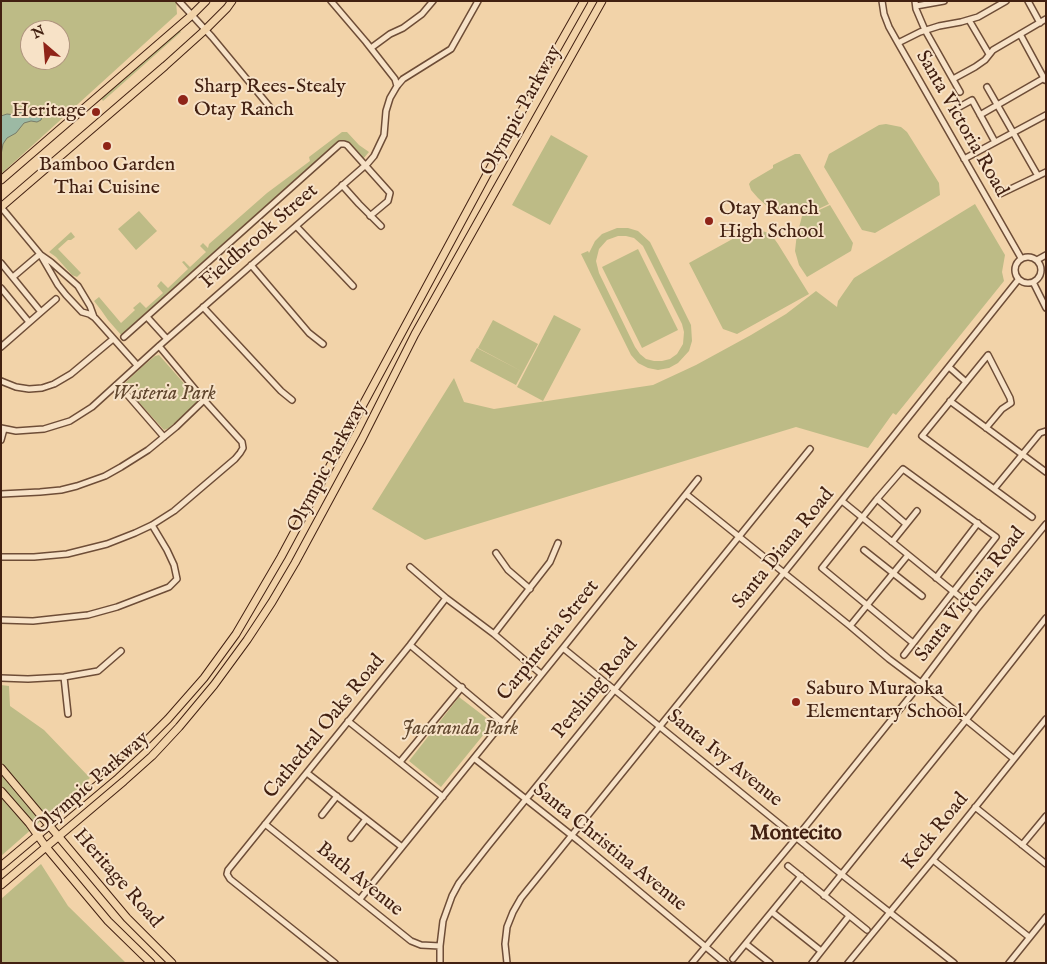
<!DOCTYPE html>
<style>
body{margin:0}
#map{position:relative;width:1047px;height:964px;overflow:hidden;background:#f2d3a9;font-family:"IM FELL English",serif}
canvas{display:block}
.frame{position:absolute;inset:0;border:2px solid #422011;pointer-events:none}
.north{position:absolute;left:20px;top:20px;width:50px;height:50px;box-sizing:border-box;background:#f7e2c7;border:1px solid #af947e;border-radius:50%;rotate:333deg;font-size:14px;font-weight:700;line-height:20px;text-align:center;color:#422011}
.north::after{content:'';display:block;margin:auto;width:18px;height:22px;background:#8f2418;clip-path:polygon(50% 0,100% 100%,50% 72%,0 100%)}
</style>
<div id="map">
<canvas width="1047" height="964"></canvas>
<div class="frame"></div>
<div class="north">N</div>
</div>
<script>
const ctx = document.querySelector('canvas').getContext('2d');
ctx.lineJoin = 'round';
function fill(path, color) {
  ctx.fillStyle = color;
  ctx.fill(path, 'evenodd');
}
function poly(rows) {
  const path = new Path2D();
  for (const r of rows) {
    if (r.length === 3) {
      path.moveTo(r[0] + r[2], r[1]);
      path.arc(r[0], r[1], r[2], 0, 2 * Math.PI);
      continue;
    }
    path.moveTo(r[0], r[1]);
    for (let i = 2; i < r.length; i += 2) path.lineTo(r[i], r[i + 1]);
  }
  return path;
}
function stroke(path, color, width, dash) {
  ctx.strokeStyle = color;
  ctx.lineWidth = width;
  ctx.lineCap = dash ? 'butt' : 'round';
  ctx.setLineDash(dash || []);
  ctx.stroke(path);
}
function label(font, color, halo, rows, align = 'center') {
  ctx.font = font + ' "IM FELL English",serif';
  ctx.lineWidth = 4;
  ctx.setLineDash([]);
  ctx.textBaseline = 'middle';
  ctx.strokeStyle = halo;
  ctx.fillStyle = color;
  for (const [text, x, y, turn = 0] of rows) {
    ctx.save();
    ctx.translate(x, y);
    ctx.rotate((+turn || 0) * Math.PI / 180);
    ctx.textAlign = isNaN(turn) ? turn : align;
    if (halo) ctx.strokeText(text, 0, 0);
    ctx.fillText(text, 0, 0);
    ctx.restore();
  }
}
fill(poly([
 [1,1,176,1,177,14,1,174],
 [30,30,60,30,60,60,30,60],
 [179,30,181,32,103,101,101,98],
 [886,124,901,127,907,132,939,183,940,195,875,233,862,230,824,167,829,154,879,125],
 [342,132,347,132,359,145,369,152,363,159,354,148,345,142,344,142,122,336,108,320,101,310,94,301,99,297,121,323,135,310,133,308,140,302,146,308,163,293,157,286,161,281,168,288,188,269,182,262,184,261,190,267,206,252,200,246,203,243,208,248,209,244,267,193,310,161,309,157],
 [551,135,588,156,550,225,512,205],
 [795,154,800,154,829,204,816,210,801,214,783,213,768,207,758,198,751,190,749,184,751,181,773,168,773,165],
 [975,204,1005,255,1002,272,1004,281,896,415,893,413,868,448,796,427,425,540,372,509,454,378,464,402,494,409,653,385,696,365,751,335,786,314,816,291,837,307,838,301,854,278],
 [830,205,853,243,851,251,807,277,799,265,795,251,797,233,800,224,802,216,817,211],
 [139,211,157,231,136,250,118,229],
 [617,228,628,228,638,231,650,242,691,325,692,341,689,351,678,363,669,368,658,370,648,368,638,363,631,355,581,254,588,251,589,253,595,241,602,234],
 [618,236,626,236,634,238,643,246,682,324,684,332,683,344,677,354,670,359,662,361,654,361,646,359,640,354,635,347,599,273,596,261,599,249,607,240],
 [756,230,766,232,773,237,778,244,809,294,737,334,723,329,689,263,747,231],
 [71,232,75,237,71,240,68,240,58,249,81,273,77,277,72,275,56,257,49,252],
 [638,249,678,330,642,348,602,267],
 [554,315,581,329,543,401,517,387],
 [493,320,538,344,523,372,478,348],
 [477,348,523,372,516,385,470,361],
 [159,355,197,398,198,401,198,402,169,428,164,430,125,387,125,383,143,366,155,356],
 [1,685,9,686,10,706,44,730,90,778,1,856],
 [459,697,493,723,441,787,409,761],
 [41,864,68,906,126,963,1,963,1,899]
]), '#bdbb86');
const water = poly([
 [28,110,40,112,42,116,41,120,37,122,31,121,24,123,16,133,7,138,3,144,1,155,1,116,7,114,15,115,21,112,25,113,28,110]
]);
fill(water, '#9cb9a4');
stroke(water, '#787c69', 1);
const minor = poly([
 [179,1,212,37,274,112],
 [331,1,366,42,395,79,397,86],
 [882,1,884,14,889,27,898,43,1021,258],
 [915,1,916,9,925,30,960,92],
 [1028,1,1040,23],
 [916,6,944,1],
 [969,20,989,54],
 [1020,34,1045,80],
 [898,43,920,32,939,26,961,22,978,17,1006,1],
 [371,48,390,34,403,28,422,14,433,1],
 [953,79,975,67,985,60,993,50,1046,19],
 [987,87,1038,176],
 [952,111,972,100,995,142],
 [980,115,1046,77],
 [964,159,1046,115],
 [342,185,359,204,381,226],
 [1000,194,1046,172],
 [1,207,40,254,58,285,66,295,82,312,89,314,95,318,137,365],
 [296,226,353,286],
 [41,255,51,262,78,286,90,306,94,317],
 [1028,270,13],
 [1037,260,1046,255],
 [1,263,41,312,1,347],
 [251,265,309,333,323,344],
 [13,277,40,254],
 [1033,282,1046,308],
 [1,288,29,322],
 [203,307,281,391,292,400],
 [41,312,56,299],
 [147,317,167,339],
 [124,337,340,144,344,144,347,145,390,193,388,201,370,216],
 [949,367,966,382],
 [1,381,16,387,29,389,42,388,54,384,71,374,113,339],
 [118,384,164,437],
 [950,401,1046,472],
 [1,428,16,431,44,429,70,421,92,407,159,346,368,163,374,156,384,135,386,111,390,98,397,86,403,79,451,49,478,1],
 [986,428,1002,409,1011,403,1010,398,988,355,922,436,1032,517],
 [1,440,4,429],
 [994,489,1040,433,1046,431],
 [1,494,40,492,61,490,77,486,105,476,121,467,148,450,176,427,204,400],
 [686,494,850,626,889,659,921,683,1014,759],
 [877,499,906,524],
 [842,501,976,610],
 [892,542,917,511],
 [864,550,922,596],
 [496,553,508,570,530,589],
 [1,557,34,557,67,554,107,544,135,533,152,525,174,511,235,459,240,453,243,448,242,442,204,400,159,346],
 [410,567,446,598,494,634,541,674],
 [936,578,978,523],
 [1,620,33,621,88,615,117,607,169,587,177,579,174,565,167,550,152,525],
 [850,626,908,555],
 [494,634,550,562,558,543],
 [410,645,502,722],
 [563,648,841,874,954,963],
 [904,655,953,592,996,537,903,469,877,499,822,568,913,643],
 [64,677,68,714],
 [1,678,28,679,64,677,98,671,121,651],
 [348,721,443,797],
 [474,758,580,842,725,963],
 [400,762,462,687],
 [307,773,402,847],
 [975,807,1046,864],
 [322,815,337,796],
 [265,824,411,941,421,945,440,946],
 [351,838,366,819],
 [1022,845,1046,816],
 [933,860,1029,937],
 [788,866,867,930],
 [824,896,966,720,1046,618],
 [360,899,563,648,698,479],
 [772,912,821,951],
 [746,944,770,963],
 [733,959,801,876],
 [335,963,230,879,227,874,228,870,410,645,446,598],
 [440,963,440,946,443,921,452,896,459,883,488,846,810,449],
 [507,963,505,944,507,927,513,912,521,898,800,553,1018,280],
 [692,963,797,837,921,683,976,610,1046,524],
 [812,963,849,916],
 [848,963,933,860,1046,719],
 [1009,963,1046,917]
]);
const major = poly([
 [1,180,192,15,206,1],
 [1,207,165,66,205,30,227,8,232,1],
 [1,768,127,918,172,963],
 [1,791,29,823,46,847,108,921,151,963],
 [1,866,113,772,141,746,168,719,204,678,236,634,281,557,506,139,584,1],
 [1,885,124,781,152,756,179,727,214,685,247,640,272,602,295,563,362,439,415,334,602,1]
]);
stroke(minor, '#6e4d37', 8);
stroke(major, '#422011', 9);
stroke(minor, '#f7e2c7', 5);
stroke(major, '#f2d3a9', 7);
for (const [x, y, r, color] of [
 [183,100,6,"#8f2418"],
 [96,112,5,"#8f2418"],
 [107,146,5,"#8f2418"],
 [709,221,5,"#8f2418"],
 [796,702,5,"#8f2418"]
]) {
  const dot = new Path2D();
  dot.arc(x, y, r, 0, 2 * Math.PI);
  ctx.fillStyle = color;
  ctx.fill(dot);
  stroke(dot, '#f7e2c7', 2);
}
label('20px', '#422011', '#f7e2c7', [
 ["Sharp Rees-Stealy",194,88],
 ["Otay Ranch",194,111],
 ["Heritage",86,112,"right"],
 ["Bamboo Garden",107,166,"center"],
 ["Thai Cuisine",107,189,"center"],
 ["Otay Ranch",719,210],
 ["High School",719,233],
 ["Saburo Muraoka",806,690],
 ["Elementary School",806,713]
], 'left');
label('20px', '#422011', '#f7e2c7', [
 ["Olympic Parkway",522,111,-61],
 ["Santa Victoria Road",961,124,60],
 ["Fieldbrook Street",260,237,-41],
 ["Olympic Parkway",328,467,-62],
 ["Santa Diana Road",784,549,-51],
 ["Santa Victoria Road",971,595,-52],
 ["Carpinteria Street",549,641,-51],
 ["Pershing Road",596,689,-51],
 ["Cathedral Oaks Road",325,727,-51],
 ["Santa Ivy Avenue",724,759,39],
 ["Olympic Parkway",92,784,-41],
 ["Keck Road",936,832,-51],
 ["Santa Christina Avenue",609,848,39],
 ["Heritage Road",117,879,49],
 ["Bath Avenue",359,880,39]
]);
label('italic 20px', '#61472e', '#f7e2c7', [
 ["Wisteria Park",164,395],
 ["Jacaranda Park",460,730]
]);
label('bold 21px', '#422011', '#f7e2c7', [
 ["Montecito",796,835]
]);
</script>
